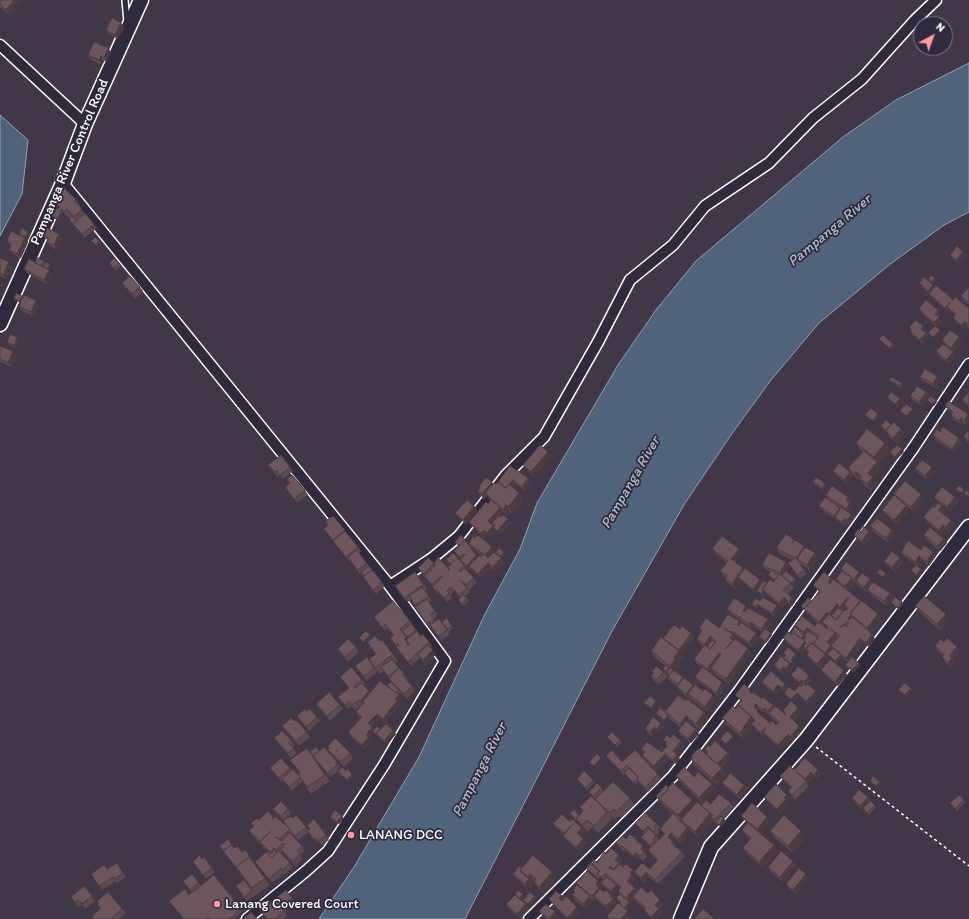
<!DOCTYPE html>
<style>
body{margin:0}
#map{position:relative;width:969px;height:919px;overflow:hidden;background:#413747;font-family:Itim,sans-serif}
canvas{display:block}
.north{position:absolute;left:913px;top:16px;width:40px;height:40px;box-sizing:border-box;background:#2f2a3d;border:1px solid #827f8b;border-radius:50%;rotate:41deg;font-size:11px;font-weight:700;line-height:16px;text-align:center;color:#fff}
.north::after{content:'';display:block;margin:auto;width:14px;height:18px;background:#ff9aa2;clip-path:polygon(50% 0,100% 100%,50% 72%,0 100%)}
</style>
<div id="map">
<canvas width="969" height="919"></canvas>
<div class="north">N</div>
</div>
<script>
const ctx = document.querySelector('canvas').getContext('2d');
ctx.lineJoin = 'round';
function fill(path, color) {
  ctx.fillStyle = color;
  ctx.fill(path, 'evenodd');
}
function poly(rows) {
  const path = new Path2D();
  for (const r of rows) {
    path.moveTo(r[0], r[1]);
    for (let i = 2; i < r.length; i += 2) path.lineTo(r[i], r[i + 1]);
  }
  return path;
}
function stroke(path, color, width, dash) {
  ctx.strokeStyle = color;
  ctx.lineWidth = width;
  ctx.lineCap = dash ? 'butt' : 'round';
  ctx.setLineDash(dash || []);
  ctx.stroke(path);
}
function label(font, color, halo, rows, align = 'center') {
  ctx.font = font + ' Itim,sans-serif';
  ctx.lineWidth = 3.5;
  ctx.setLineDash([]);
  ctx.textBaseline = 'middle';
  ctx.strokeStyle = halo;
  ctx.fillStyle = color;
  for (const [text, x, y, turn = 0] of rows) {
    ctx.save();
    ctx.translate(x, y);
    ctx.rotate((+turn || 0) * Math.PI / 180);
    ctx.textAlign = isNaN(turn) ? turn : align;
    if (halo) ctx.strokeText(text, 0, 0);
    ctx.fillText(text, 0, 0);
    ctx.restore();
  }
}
const water = poly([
 [969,63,969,212,944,225,889,265,819,323,771,380,733,432,685,503,612,631,465,919,319,919,354,867,419,757,485,614,520,549,537,503,618,365,656,310,696,261,843,137,896,100,969,63],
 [0,115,28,140,22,194,0,236,0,115]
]);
fill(water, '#4f637a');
stroke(water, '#95a1af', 1);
const lane = poly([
 [125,0,127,22]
]);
const street = poly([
 [0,45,85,124],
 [63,183,390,586,445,661,384,765,328,851,306,871,247,919],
 [390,586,431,559,459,536,506,475,544,437,598,342,630,280,673,245,705,206,769,163,813,118,862,79,915,20,936,0],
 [529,919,673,776,739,691,914,447,969,364]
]);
const secondary = poly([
 [0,324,63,183,85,124,141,0],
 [681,919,711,847,806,740,969,527]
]);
stroke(lane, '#fff', 8);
stroke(street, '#fff', 13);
stroke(secondary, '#fff', 17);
stroke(poly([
 [816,747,969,866]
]), '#fff', 1.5, [3, 3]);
stroke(lane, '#2f2a3d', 5);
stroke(street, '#2f2a3d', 10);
stroke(secondary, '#2f2a3d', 14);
fill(poly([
 [0,0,10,16,0,7],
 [121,23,124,28,118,39,109,34,106,30],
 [108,48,111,53,107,62,104,61,102,65,91,60,88,55],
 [76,199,80,206,79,207,97,228,85,238,70,221,69,219,69,218,63,212,63,213,59,221,54,218,52,216,61,210,57,206,52,200],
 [29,233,27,239,26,239,28,242,21,258,13,254,9,250,11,246,10,246,7,241,20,235,19,234],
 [41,234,62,239,57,250,50,246,47,242,48,240,44,238],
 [963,252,967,256,959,264,953,259,950,255],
 [0,258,12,267,6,279,0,276],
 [36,263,45,263,51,266,49,270,52,275,47,284,27,273,24,269],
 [109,263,119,263,121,265,116,271],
 [122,283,140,287,143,291,135,299],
 [919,283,935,287,953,300,969,308,969,327,968,326,965,329,956,322,953,318,955,315,950,311,948,312,932,298,929,294,922,287],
 [969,287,969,305,964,301,961,296],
 [22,296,23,297,39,304,34,316,22,311,19,307,20,303,15,300,14,298],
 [919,309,941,315,939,318,942,322,937,327,922,314],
 [909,327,926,331,925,332,929,337,923,344,913,335,910,331,911,330],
 [17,337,19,339,16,347,8,344,7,342],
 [959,337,962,341,954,352,945,345,942,340],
 [0,346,16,356,11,367,0,362],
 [936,351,953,352,956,356,949,364,939,356],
 [920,377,940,380,936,388,923,381],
 [889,380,903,385,901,388,891,382],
 [926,392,929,396,922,406,913,400,910,396],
 [969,392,969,407,965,404,962,400],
 [945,406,968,414,967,425,964,423,962,425,954,420,951,415,952,413,948,410],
 [891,424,901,429,904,433,896,442,889,436,886,431,881,426],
 [969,430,969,443,966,441,963,436],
 [940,432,962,443,955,453,936,440,933,435],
 [856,443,890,450,878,464,882,469,874,479,878,484,872,491,864,485,860,479,859,480,852,474,848,468,863,452,860,449],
 [551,456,534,477,526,469,523,465],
 [268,465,290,467,293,471,283,479,280,475,278,477],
 [510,466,528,478,532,483,525,491,516,484,513,488,523,499,513,514,510,512,507,515,502,510,503,512,499,516,511,523,500,535,496,531,490,537,487,534,484,538,472,526,469,522,491,501,487,496,485,499,481,496,478,491,480,488,479,486,493,484,496,484],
 [915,468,935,472,928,480,918,473],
 [833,471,853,476,847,484,836,475],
 [287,479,305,490,308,495,297,503,285,487,290,483],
 [813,482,825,483,826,485,823,490,814,484],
 [894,494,924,498,914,512,898,499,906,506,909,511,897,524,885,514,882,510,897,498],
 [826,495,851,501,850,503,853,507,849,513,854,518,850,524,848,523,845,526,837,520,822,510,819,506,840,508,841,509,841,508,829,500],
 [934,497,955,497,958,502,950,511,937,501],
 [474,506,477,510,466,524,458,517,455,513],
 [945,510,942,514,951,520,954,525,949,532,946,529,942,534,927,522,923,517],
 [333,516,358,547,361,551,359,553,385,586,376,594,366,581,364,576,362,573,360,574,350,560,349,561,324,529,328,525,326,521],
 [870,526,895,535,889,543,873,531],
 [869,531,872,536,865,545,857,539,854,535,861,532],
 [924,535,944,539,947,543,940,551,927,540],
 [475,538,495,552,504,563,496,571,491,567,481,578,471,569,470,570,464,565,467,570,474,578,477,582,469,590,467,588,470,592,465,596,469,601,463,606,458,600,461,598,454,591,450,595,452,598,447,602,440,594,439,595,435,591,432,587,433,586,427,580,418,568,434,563,436,565,434,563,449,569,450,569,448,567,450,565,446,560,463,564,460,560,461,560,454,551,459,546,455,542,467,542,469,544,468,544,478,557,481,556,482,555,472,548,469,544],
 [794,540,818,558,810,570,800,563,799,562,807,574,800,579,788,563,792,560,779,553,776,548],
 [712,549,742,554,735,562,743,568,744,570,760,580,762,583,767,583,773,582,774,581,768,575,771,572,765,569,762,565,789,567,786,571,797,581,793,586,794,588,787,594,792,598,795,602,792,606,787,602,782,607,765,593,763,596,759,593,757,591,756,593,741,580,735,589,728,583,725,579,726,578,723,576,720,571,727,563,715,553],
 [921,550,936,556,929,566,922,560,918,566,904,556,901,552],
 [900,558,903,562,895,572,887,565,884,561],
 [841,569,861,574,872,582,890,593,893,597,887,606,870,594,868,591,867,592,859,586,857,583,853,580,855,583,848,591,839,583,836,579,842,571],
 [415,572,427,589,425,590,432,601,429,602,438,615,433,619,435,622,439,619,450,634,441,641,432,627,430,628,411,600,407,602,395,586],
 [833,580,878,614,883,621,872,634,875,639,869,647,863,642,852,658,860,665,854,673,847,667,845,665,848,662,841,656,842,657,837,663,829,656,828,657,826,655,828,658,820,668,810,659,807,655,809,652,805,649,801,654,786,642,783,638,791,634,798,629,795,625,815,626,818,623,807,613,801,606,811,601,820,592,816,589,813,585],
 [846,608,847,609,845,611,843,611,840,609,843,611],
 [824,624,827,628,827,629,823,626],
 [760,601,779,608,774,616,759,606,757,609,753,606,752,604],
 [915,606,950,620,941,631,920,613],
 [748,608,771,623,766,630,771,633,772,635,766,643,761,639,759,637,762,632,754,626,752,629,730,613,727,609],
 [374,617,410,621,420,636,429,642,432,646,430,648,436,654,426,665,420,658,411,666,399,652,396,647,397,647,390,638,393,635,388,628,385,631],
 [447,618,453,628,448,632,442,622],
 [741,624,756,633,759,637,752,647,735,635,734,637,736,639,735,640,751,652,729,684,714,673,713,670,710,673,725,686,719,697,698,681,695,677,702,667,697,664,694,659,703,646,700,644,697,639,701,631,699,628,719,628],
 [680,629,691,633,694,637,682,655,684,657,679,663,681,665,676,671,683,677,684,678,694,686,703,691,716,700,708,711,691,699,690,697,689,699,680,691,677,687,677,686,668,679,667,677,659,684,654,681,651,676,653,674,652,672,664,672,667,676,668,674,664,671,663,669,665,665,655,658,651,651,663,638],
 [380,641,393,654,398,661,395,663,407,678,406,679,412,686,415,690,407,699,400,692,401,692,398,695,402,700,399,703,400,705,386,723,380,718,372,727,374,730,381,729,396,734,387,745,374,733,370,739,372,742,365,749,351,737,348,732,361,718,356,712,363,705,362,704,355,710,352,706,348,709,341,701,338,697,349,688,340,677,362,680,365,684,364,685,370,693,389,687,391,682,389,679,389,678,384,671,380,674,374,667,377,672,367,681,355,666,369,659,376,654,367,642],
 [944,642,957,647,960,651,953,660,955,663,951,667,945,662,942,657,943,655,938,651,935,646],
 [356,647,359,652,348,662,341,654,338,649],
 [783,653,798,656,793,662,794,664,792,666,793,668,789,673,786,671,783,674,777,669,774,665,783,658,785,656],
 [821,670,844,670,847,675,838,686,824,674],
 [791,675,812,680,808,685,817,693,807,704,799,695,793,702,785,695,784,693,785,692,781,689,776,695,765,686,762,682,785,684,788,688,794,691,802,686,794,679],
 [753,693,786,715,801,712,794,721,799,726,802,730,793,741,791,739,781,749,765,735,764,737,753,726,744,739,727,725,722,718,736,709,741,701,735,695],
 [759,709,766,714,767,713,770,715,772,718,778,723,776,725,770,723,760,715,761,714,758,710],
 [686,701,704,712,709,719,700,730,691,722,689,724,696,729,699,734,691,743,681,735,678,731,681,728,669,718,666,722,657,715,656,713,665,711],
 [316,704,340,705,343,709,330,721],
 [307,711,317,717,320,721,309,731,297,716],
 [294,721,307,732,310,737,299,746,282,726],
 [661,723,664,727,660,733,657,731,653,737,648,733,645,729],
 [607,737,620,740,622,742,617,747],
 [274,738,291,740,294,745,292,747,297,753,291,758,277,742],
 [670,738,684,745,677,754,680,759,676,764,668,758,657,771,645,759,642,755,644,753,641,749,662,752,667,747,665,744,666,743,663,740],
 [327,747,350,753,353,758,344,767,331,754,328,750,329,749],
 [710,747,731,757,721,768,726,774,717,785,695,766,691,759,692,757,691,756,707,755,707,753,705,749],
 [307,748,330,781,311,794,298,774,300,773],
 [310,751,319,751,337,762,340,766,338,768,340,770,330,777],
 [606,756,658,774,661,779,648,792,638,782,635,785,625,774,624,775,609,760],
 [270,768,290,768,292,770,300,777,303,781,292,791,284,781,282,783],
 [794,770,818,770,821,774,817,779,814,776,808,783,805,780,809,786,795,800,788,791,791,788,783,780,780,776],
 [676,776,694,777,715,788,702,802,679,781],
 [577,779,593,780,595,782,587,790],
 [722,783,744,785,748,789,740,799,725,787],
 [602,788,603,790,595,799,589,792],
 [669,788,692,800,695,804,701,806,711,804,731,803,734,807,723,818,726,821,721,827,714,821,699,838,687,827,690,832,681,844,674,838,671,840,676,846,675,846,682,852,685,856,658,884,649,877,644,883,636,874,633,877,635,879,631,884,638,891,648,893,663,905,659,909,662,913,656,919,652,919,647,914,644,910,645,909,636,901,634,898,629,903,630,904,626,909,631,916,629,918,630,919,609,919,607,916,621,903,616,898,620,894,618,891,620,888,616,885,618,887,612,893,602,885,601,883,603,880,600,877,598,879,588,870,586,868,593,866,591,863,597,863,606,854,622,860,619,863,623,867,633,870,634,872,650,869,657,860,651,855,648,850,651,847,644,841,641,837,645,834,638,827,635,823,657,824,660,828,658,830,659,833,656,836,659,840,664,834,660,829,673,814,659,801,656,796],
 [675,815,682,821,685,825],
 [764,797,790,799,788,802,789,804,780,813,767,801],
 [868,797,876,807,869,815,864,810,863,810,855,803,852,798],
 [630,798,634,805,621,818,618,816,614,820,609,814,612,819,598,833,592,827,587,832,570,813,579,815,583,811,580,807,599,804,595,799],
 [964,800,965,802,957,811,950,803],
 [273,809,288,809,291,813,284,820,276,813],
 [296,815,308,830,310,829,314,819,329,840,321,845,319,842,317,843,309,832,298,840,290,831,293,834,291,835,302,846,305,851,300,855,303,859,295,866,282,851,281,852,293,867,285,874,284,873,272,883,255,862,268,852,252,835,249,831,254,826,251,823,259,820,274,818,289,829,292,818],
 [741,816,770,821,760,833,778,852,764,868,747,854,743,848,750,839,747,836,742,830,748,823,744,820],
 [330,817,344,818,339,824,331,819],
 [570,822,582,828,585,832,581,836,586,843,579,851,566,840,563,836,564,835,556,828,553,824],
 [770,831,801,831,806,837,793,853,775,838],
 [228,839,235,848,242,852,245,850,254,862,253,863,270,885,256,895,237,869],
 [626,839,643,846,646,851,645,853,647,856,643,861,639,858,637,860,625,850,624,852,619,847,616,843],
 [204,857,215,872,206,879,193,862,202,859],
 [793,861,796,866,783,882,771,872,768,867],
 [117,863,126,877,117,883,116,881,102,890,91,874,107,869],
 [522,868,552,872,557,879,544,893,538,888,534,882,535,881,532,883,533,884,528,889,516,878,513,874],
 [192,874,201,886,214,875,243,911,233,919,183,919,189,895,192,893,183,881],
 [809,878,796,894,789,889,786,884],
 [244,880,256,895,247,901,236,886],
 [598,881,601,886,599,888,600,889,604,892,611,895,614,899,613,900,616,903,609,911,596,899,595,901,590,897,593,901,586,909,575,900,572,895,575,893,573,890,579,887,576,883],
 [84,886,95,901,85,909,82,904,78,907,71,897],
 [561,895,564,898,580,912,574,919,567,919,552,903,549,899],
 [524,897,521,900,529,909,520,918,509,909,506,904],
 [292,898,296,903,286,910,287,912,285,913,287,916,283,919,267,919,260,910],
 [97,904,122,909,126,913,119,919,93,919,92,916,100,909],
 [539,911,558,916,556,919,547,919,542,915]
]), '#5d4950');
fill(poly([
 [14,0,25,0,10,16,6,10],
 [121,23,124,28,118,39,115,35],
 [108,48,111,53,107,62,104,58],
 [101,56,104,61,102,65,99,60],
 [62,211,63,213,59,221,57,219],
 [28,231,29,233,27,239,25,237],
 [59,234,62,239,57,250,54,245],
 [25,238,28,242,21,258,17,254],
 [99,241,101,244,97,247,96,245],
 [963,252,967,256,959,264,956,260],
 [9,262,12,267,6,279,3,275],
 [50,264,51,266,48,271,47,269],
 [49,270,52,275,47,284,44,280],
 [935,278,937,281,933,284,932,282],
 [933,285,936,290,931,296,928,291],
 [36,300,39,304,34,316,31,312],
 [950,302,947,307,950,311,948,312,945,308],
 [938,310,941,315,939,318,942,322,937,327,934,323,935,314],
 [965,321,968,326,965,329,962,325],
 [923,326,926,331,924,333,921,329],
 [940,330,941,332,935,340,933,337],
 [926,333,929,337,923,344,920,340],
 [17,337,19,339,16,347,15,345],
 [959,337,962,341,954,352,951,348],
 [893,344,895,346,891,350,889,348],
 [13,351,16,356,11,367,8,363],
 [953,352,956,356,949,364,946,360],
 [937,376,940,380,936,388,933,384],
 [902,383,903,385,901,388,900,386],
 [926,392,929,396,922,406,919,402],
 [900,399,901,401,897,407,895,404],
 [936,400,937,402,934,406,932,404],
 [913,409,914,411,908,419,906,416],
 [878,414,880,416,874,423,873,421],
 [968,414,969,415,969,421,967,425,964,420],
 [961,418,964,423,962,425,959,421],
 [901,429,904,433,896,442,893,438],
 [959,438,962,443,955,453,952,449],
 [885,443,890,450,878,464,882,469,874,479,878,484,872,491,867,484,868,473,877,462,874,457],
 [902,449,904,452,897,459,895,457],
 [548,452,551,456,534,477,531,472],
 [932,467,935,472,928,480,925,476],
 [850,472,853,476,847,484,844,480],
 [856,472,861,478,859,480,855,474],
 [528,478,532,483,525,491,522,487],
 [513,480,516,484,510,492,507,488],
 [492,482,495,486,485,493,487,496,485,499,482,494],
 [825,483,826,485,823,490,822,488],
 [964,490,966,492,962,496,961,493],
 [519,493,523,499,513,514,508,507],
 [921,494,924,498,914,512,911,507],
 [848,497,851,501,850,503,853,507,849,513,846,509,846,500],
 [955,497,958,502,950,511,947,507],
 [506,505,510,512,507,515,503,509],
 [474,506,477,510,466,524,463,520],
 [906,506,909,511,897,524,894,520],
 [942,506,945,510,942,515,938,510],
 [500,508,503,512,491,525,488,521],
 [840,508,843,512,835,517,837,521,834,516],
 [851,514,854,518,850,524,847,520],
 [845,518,848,523,845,526,842,522],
 [508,519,511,523,500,535,497,531],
 [951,520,954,525,949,532,946,527],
 [943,525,946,529,942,534,939,530],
 [493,526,496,530,493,527,496,531,490,537,487,533],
 [484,530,487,534,484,538,481,533],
 [892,530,895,535,889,543,886,538],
 [869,531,872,536,865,545,862,541],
 [944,539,947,543,940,551,937,546],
 [804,546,807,551,797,559,799,562,796,558],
 [492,547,495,552,488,560,485,555],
 [739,549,742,554,734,563,731,559],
 [504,552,505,554,502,558,500,556],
 [933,552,936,556,929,566,926,562],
 [815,553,818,558,810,570,807,565],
 [476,555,479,560,469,566,471,569,470,570,467,566],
 [919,556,922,560,918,566,915,562],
 [501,558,504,563,496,571,493,567],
 [900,558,903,562,895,572,892,567],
 [786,562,789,567,783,577,780,573],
 [488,563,491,567,481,578,478,574],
 [743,568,746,572,738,577,741,580,735,589,732,584],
 [921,569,922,571,918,577,916,575],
 [859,572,862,576,856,582,854,579],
 [886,573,887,575,885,579,883,577],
 [831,578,834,582,831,586,828,582],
 [852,578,855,583,848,591,845,586],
 [795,579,797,581,793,586,791,584],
 [870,579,873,583,867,592,864,587],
 [760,580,763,584,756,593,753,589],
 [763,591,765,593,763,596,762,594],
 [890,593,893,597,887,606,884,601],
 [784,597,787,602,782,607,779,603],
 [848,597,851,601,844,605,846,608,843,611,840,607],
 [792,598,795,602,792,606,789,602],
 [902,602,903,604,899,610,897,608],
 [757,604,759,606,757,609,756,607],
 [837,604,840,609,832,617,829,614],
 [777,605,779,608,774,616,772,613],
 [746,606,749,610,746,615,743,611],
 [827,612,830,617,822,622,824,624,822,626,819,622],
 [878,614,883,621,871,634,867,628],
 [946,614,950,620,941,631,937,624],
 [851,615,854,619,851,623,848,618],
 [768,619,771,623,764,633,761,629],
 [739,621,742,626,740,629,737,625],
 [751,622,754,626,752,629,749,624],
 [807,628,810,632,806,636,803,632],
 [732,631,735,635,734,637,731,632],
 [691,633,694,637,682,655,684,657,679,663,681,665,675,672,674,672,670,666,674,657],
 [756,633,759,637,752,647,749,643],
 [771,633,772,635,766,643,765,641],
 [835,633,838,637,830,646,827,642],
 [872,634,875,639,869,647,866,643],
 [370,635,371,637,365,644,363,642],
 [733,635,736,639,734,642,726,649,730,638],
 [804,635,804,636,806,637,803,641,801,639],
 [406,636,409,641,408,644,405,640],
 [710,636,713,641,707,649,704,645],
 [860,638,863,642,849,662,846,658],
 [805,641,808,646,803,647,805,649,801,654,798,650],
 [831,646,834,650,827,654,829,656,828,657,825,653],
 [957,647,960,651,953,660,955,663,951,667,948,663,949,656],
 [748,648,751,652,729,684,726,679],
 [433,650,436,654,426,665,423,660],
 [719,653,722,657,711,668,713,670,710,674,707,669],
 [796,654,798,656,793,662,794,664,792,666,793,668,789,673,786,669,791,660],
 [825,654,828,658,820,668,817,664],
 [841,655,842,657,837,663,835,661],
 [859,663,860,665,854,673,852,670],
 [783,667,786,671,783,674,780,670],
 [844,670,847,675,838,686,835,682],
 [809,676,812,680,807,687,804,682],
 [683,677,686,681,681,688,678,684],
 [801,680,804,685,802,687,799,682],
 [722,682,725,686,719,697,716,693],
 [785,684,789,688,785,692,782,688],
 [693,685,696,689,688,694,690,697,689,699,686,694],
 [778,685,781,689,776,695,773,691],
 [911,688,912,690,906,697,905,695],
 [369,691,372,696,363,701,365,704,364,705,360,701],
 [816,691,817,693,807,704,806,701],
 [797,693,799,695,793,702,791,699],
 [399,695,402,700,399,703,400,705,386,723,383,719,395,699],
 [713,695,716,700,708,711,705,707],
 [656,701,658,703,652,711,651,708],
 [756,704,759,709,758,710,761,714,760,716,754,707],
 [773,705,776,710,769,714,768,711],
 [764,708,767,713,766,714,763,710],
 [798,708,801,712,793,722,790,717],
 [704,712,709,719,700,730,696,724],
 [377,714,380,718,371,728,368,723],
 [668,716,669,718,666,722,664,720],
 [686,716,691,722,684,730,680,724],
 [751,716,756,722,751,724,753,726,744,739,740,733],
 [661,723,664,727,660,733,657,729],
 [799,726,802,730,793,741,790,737],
 [372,727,375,731,373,731,374,733,370,739,372,742,365,749,362,745,366,735],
 [654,727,657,731,653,737,650,732],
 [766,727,763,732,765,735,764,737,761,732],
 [696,729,699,734,691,743,688,739],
 [393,730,396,734,387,745,384,741],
 [788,734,791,739,781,749,778,745],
 [733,736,734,738,727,746,726,744],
 [681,741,684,745,676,756,673,751],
 [728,753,731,757,720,768,717,764],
 [665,754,668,758,657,771,654,766],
 [677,755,680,759,676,764,673,760],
 [601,758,603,761,595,768,594,766],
 [722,768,726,774,717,785,712,778],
 [818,770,821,774,817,779,814,775],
 [811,772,814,776,808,783,805,779],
 [352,774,354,776,348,782,347,780],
 [880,782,881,784,877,788,876,786],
 [712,784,715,788,702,802,699,797],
 [744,785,748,789,740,799,737,795],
 [787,795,790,799,788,802,789,804,780,813,777,809,784,798],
 [868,797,871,802,863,810,860,806],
 [692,800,697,806,682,820,678,815],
 [710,813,714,819,711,817,714,821,699,838,695,832],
 [342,816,344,818,339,824,337,822],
 [767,817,770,821,760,834,757,829],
 [724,819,726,821,721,827,719,825],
 [582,828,585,832,580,837,577,833],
 [687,828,690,832,681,844,678,839],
 [801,831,806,837,793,853,788,846],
 [671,833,674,838,671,841,668,837],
 [583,839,586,843,579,851,576,847],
 [774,845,778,852,764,868,759,862],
 [643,846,646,851,645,853,641,849],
 [636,853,639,858,637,860,634,856],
 [619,855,622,860,619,863,622,867,617,873,614,869,615,860],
 [793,861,796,866,783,882,780,877],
 [633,870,636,874,633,877,635,879,630,885,627,881,630,873],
 [552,872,557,879,544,893,539,887],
 [646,872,649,877,644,883,641,878],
 [530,874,535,881,532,883,528,877],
 [806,874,809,878,796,894,793,890],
 [529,879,533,884,528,889,525,884],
 [598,881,601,886,599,888,602,892,594,896,596,899,595,901,592,896,596,884],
 [616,885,618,887,612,893,611,891],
 [635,888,638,892,629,903,630,904,625,910,624,908,629,902,626,898],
 [523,894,524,897,521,901,519,898],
 [561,895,565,900,562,902,559,898],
 [611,895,614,899,613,900,616,903,609,911,606,906,610,897],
 [535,896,537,898,530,906,528,904],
 [590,896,593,901,586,909,583,904],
 [660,900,663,905,659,909,662,913,656,919,652,919,651,917,655,905],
 [526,904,529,909,520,918,517,914],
 [577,907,580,912,574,919,568,919,567,918],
 [628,911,631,916,628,919,621,919],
 [555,912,558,916,556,919,549,919]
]), '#4c3c41');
const building = poly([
 [0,0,14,0,6,10,0,4,0,0],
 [112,18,121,23,115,35,106,30,112,18],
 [94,42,108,48,104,58,101,56,99,60,88,55,94,42],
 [64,188,76,199,74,201,82,209,74,217,67,209,65,212,52,200,64,188],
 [57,208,62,211,57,219,52,216,57,208],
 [85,213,94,224,82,234,73,224,85,213],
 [72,216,77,221,73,224,69,219,72,216],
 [45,227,59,234,54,245,47,242,49,238,41,234,45,227],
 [22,228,28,231,25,237,19,234,22,228],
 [11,231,25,238,17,254,9,250,12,244,7,241,11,231],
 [95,237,99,241,96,245,91,241,95,237],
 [957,246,963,252,956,260,950,255,957,246],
 [0,258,9,262,3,275,0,273,0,258],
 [38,258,44,261,42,266,35,263,38,258],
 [114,258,119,263,114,268,109,263,114,258],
 [29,259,49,270,44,280,24,269,29,259],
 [46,262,50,264,47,269,43,266,46,262],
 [931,275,935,278,932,282,928,279,931,275],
 [130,276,140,287,132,294,122,283,130,276],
 [924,277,933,285,928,291,919,283,924,277],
 [936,285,953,300,955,297,969,308,969,322,967,324,965,321,962,325,953,318,956,314,947,307,950,302,945,308,929,294,936,285],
 [969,287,969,303,961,296,969,287],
 [16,293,22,296,19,301,14,298,16,293],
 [24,295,36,300,31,312,19,307,24,295],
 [926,300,938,310,935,314,939,317,934,323,919,309,926,300],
 [916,320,923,326,921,329,926,333,920,340,910,331,911,329,909,327,916,320],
 [935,326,940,330,933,337,928,333,935,326],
 [950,330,959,337,951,348,942,340,950,330],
 [10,334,17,337,15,345,7,342,10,334],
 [883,335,893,344,889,348,879,339,883,335],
 [943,344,953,352,946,360,936,351,943,344],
 [0,346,13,351,8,363,0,359,0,346],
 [925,369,937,376,933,384,920,377,925,369],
 [891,377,902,383,900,386,889,380,891,377],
 [917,386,926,392,919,402,910,396,917,386],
 [891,392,900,399,895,404,887,397,891,392],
 [969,392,969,405,962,400,969,392],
 [931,396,936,400,932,404,927,400,931,396],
 [948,401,968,414,964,420,961,418,959,421,951,415,953,412,945,406,948,401],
 [906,404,913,409,906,416,900,411,906,404],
 [871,408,878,414,873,421,865,415,871,408],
 [886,420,891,424,886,430,881,426,886,420],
 [894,422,901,429,893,438,886,431,894,422],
 [943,427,959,438,952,449,933,435,937,429,940,432,943,427],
 [867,429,885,443,874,457,856,443,867,429],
 [969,430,969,441,963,436,969,430],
 [540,445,548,452,531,472,523,465,540,445],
 [897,445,902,449,895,457,890,452,897,445],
 [864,451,877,462,868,473,873,477,867,484,860,479,862,476,856,472,855,474,848,468,864,451],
 [281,455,290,467,280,475,277,471,275,472,268,465,281,455],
 [922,460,932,467,925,476,915,468,922,460],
 [839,463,850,472,844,480,833,471,839,463],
 [510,466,528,478,522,487,513,480,506,488,498,482,510,466],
 [292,475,305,490,294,499,285,487,290,483,287,479,292,475],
 [486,477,492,482,482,494,478,491,480,488,479,486,486,477],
 [816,477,825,483,822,488,813,482,816,477],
 [905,481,921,494,911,507,894,494,905,481],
 [499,482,506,488,509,484,519,493,508,507,506,505,503,509,485,493,494,483,496,484,499,482],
 [959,485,964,490,961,493,956,489,959,485],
 [832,486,848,497,846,500,850,503,846,509,826,495,832,486],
 [942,487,955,497,947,507,934,497,942,487],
 [966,490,969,492,969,497,964,493,966,490],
 [894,495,906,506,894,520,882,510,894,495],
 [825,497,840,508,834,516,819,506,825,497],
 [467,500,474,506,463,520,455,513,467,500],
 [491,500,500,508,488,521,493,526,487,533,484,530,481,533,469,522,486,502,488,504,491,500],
 [938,503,942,506,938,510,951,520,946,527,943,525,939,530,923,517,933,506,934,508,938,503],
 [841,507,851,514,847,520,845,518,842,522,835,517,841,507],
 [503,515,508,519,497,531,493,527,495,525,492,523,499,516,501,517,503,515],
 [333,516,345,530,333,540,324,529,328,525,326,521,333,516],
 [877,518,892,530,886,538,870,526,877,518],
 [864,527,869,531,862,541,854,535,858,529,861,532,864,527],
 [930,527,944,539,937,546,924,535,930,527],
 [345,531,358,547,346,557,333,541,345,531],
 [786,534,794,540,792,543,795,540,804,546,796,558,804,570,797,575,788,563,795,558,776,548,786,534],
 [461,535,467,542,466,542,465,540,459,546,455,542,461,535],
 [478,535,492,547,485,555,469,544,473,536,475,538,478,535],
 [722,536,739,549,731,559,743,568,732,584,725,579,727,576,720,571,728,561,712,549,722,536],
 [465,540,476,555,467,566,460,560,465,555,464,554,460,557,454,551,465,540],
 [908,541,921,550,924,545,933,552,926,562,919,556,915,562,901,552,908,541],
 [805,547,815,553,807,565,797,559,805,547],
 [499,548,504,552,500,556,496,552,499,548],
 [357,550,367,564,357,570,348,557,357,550],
 [892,551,900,558,892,567,884,561,892,551],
 [494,552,501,558,493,567,488,563,478,574,469,566,480,555,481,556,484,554,488,558,494,552],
 [453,553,459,559,457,558,451,564,446,560,453,553],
 [769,553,786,562,780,573,762,565,769,553],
 [428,558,434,563,424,574,418,568,428,558],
 [438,558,449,569,448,571,450,569,448,567,457,558,464,565,459,571,460,572,464,568,474,578,466,585,460,580,467,588,459,595,451,587,447,591,449,593,444,598,437,590,436,591,432,587,443,577,441,576,432,584,424,576,436,565,434,563,438,558],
 [846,562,859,572,854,579,841,569,846,562],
 [916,565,921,569,916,575,911,570,916,565],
 [369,566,372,570,364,576,361,572,369,566],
 [745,568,760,580,753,589,738,577,745,568],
 [880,569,886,573,883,577,877,573,880,569],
 [372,570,382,582,373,590,363,577,372,570],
 [772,570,778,576,775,580,768,575,772,570],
 [786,571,795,579,791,584,782,575,786,571],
 [842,571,852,578,845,586,836,579,842,571],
 [415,572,423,585,404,598,395,586,415,572],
 [824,572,831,578,828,582,830,584,833,579,861,601,850,614,851,615,848,618,849,620,852,617,872,634,866,643,860,638,846,658,831,646,840,636,830,628,835,633,827,642,831,645,825,653,814,643,819,636,807,628,803,632,795,625,802,616,815,626,818,622,827,629,828,627,822,622,829,614,836,620,844,610,845,611,848,608,844,605,849,598,848,597,840,607,837,604,829,614,827,612,819,622,804,609,821,591,813,585,824,572],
 [847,622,849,623,846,627,844,625,840,627,847,622],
 [862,573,870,579,864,587,856,581,862,573],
 [780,574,791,583,783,590,792,598,789,602,784,597,779,603,762,589,770,579,773,582,780,574],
 [763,581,767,583,762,589,763,591,762,594,757,591,763,581],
 [873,582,890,593,884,601,867,590,873,582],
 [422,587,429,596,415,605,409,596,422,587],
 [463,595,467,598,462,604,458,600,463,595],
 [924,596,946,614,937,624,915,606,924,596],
 [762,597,777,605,772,613,757,604,756,607,752,604,756,598,760,601,762,597],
 [895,597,902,602,897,608,891,602,895,597],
 [734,598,746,606,743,611,745,612,748,608,768,619,761,629,751,622,749,624,727,609,734,598],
 [808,598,811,601,804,609,801,606,808,598],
 [427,599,435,611,430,614,434,619,427,624,415,607,427,599],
 [861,600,878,614,867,628,850,614,861,600],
 [393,601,410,621,400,629,406,636,405,640,408,644,407,645,410,644,406,640,417,631,420,636,423,634,429,642,408,662,396,647,399,645,398,643,396,645,390,638,394,635,385,624,382,627,374,617,393,601],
 [838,608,843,611,836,620,831,616,838,608],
 [728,614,739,621,737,625,739,626,741,622,756,633,749,643,732,631,731,632,724,628,733,635,730,638,733,640,726,649,735,639,748,648,726,679,711,668,721,654,719,653,707,669,694,659,705,645,710,649,716,641,710,636,704,645,697,639,702,630,699,628,706,618,719,628,728,614],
 [447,618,452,626,447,629,442,622,447,618],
 [439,619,447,630,438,636,430,625,439,619],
 [411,624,416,630,407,637,402,631,411,624],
 [674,625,680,629,682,626,691,633,679,650,663,638,674,625],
 [795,627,804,635,801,639,794,633,792,635,791,634,795,627],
 [765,629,771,633,765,641,759,637,765,629],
 [366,631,370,635,363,642,359,638,366,631],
 [808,631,818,638,812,644,811,643,806,649,807,650,803,647,806,643,803,640,806,637,804,636,808,631],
 [788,632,792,635,794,633,805,641,798,650,783,638,788,632],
 [375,636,380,641,382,640,393,654,375,668,369,659,376,654,367,642,375,636],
 [661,637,679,651,674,657,676,658,670,666,651,651,661,637],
 [947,638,957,647,949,656,952,658,948,663,942,657,944,654,935,646,940,639,944,642,947,638],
 [348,639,356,647,345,657,338,649,348,639],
 [712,640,715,642,710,649,707,647,712,640],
 [811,643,825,654,817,664,807,655,809,652,806,649,811,643],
 [427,645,433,650,423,660,418,655,427,645],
 [788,647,796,654,791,660,793,661,790,664,783,658,786,655,783,653,788,647],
 [833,648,841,655,835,661,827,654,833,648],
 [781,656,790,663,786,669,783,667,780,670,774,665,781,656],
 [367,657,374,668,364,676,355,666,367,657],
 [852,657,859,663,852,670,845,665,852,657],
 [392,659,399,668,388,676,381,667,392,659],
 [830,659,844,670,835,682,821,670,830,659],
 [665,665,669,668,666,671,663,669,665,665],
 [656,666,664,672,656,680,651,676,654,673,652,672,656,666],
 [798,666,809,676,804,682,801,680,799,682,791,675,798,666],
 [351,667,362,680,354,686,355,688,362,683,369,691,360,701,359,700,352,705,349,701,345,705,338,697,349,688,340,677,351,667],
 [702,667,722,682,716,693,695,677,702,667],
 [399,668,404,673,402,675,412,686,404,694,389,679,399,668],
 [670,668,673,670,668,677,669,679,667,677,669,674,667,672,670,668],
 [673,670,683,677,678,684,668,677,673,670],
 [771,671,785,684,782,688,778,685,773,691,762,682,771,671],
 [684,678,693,685,686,694,677,687,684,678],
 [380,681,399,695,395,699,397,701,383,719,377,714,368,723,372,727,366,735,369,737,362,745,348,732,362,717,356,712,364,703,363,701,380,681],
 [390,682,399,690,396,693,387,685,390,682],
 [905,683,911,688,905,695,898,690,905,683],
 [744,684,751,690,749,691,752,694,753,692,762,699,763,697,773,705,768,711,764,708,763,710,756,704,754,707,758,710,757,712,770,723,772,721,776,725,779,722,769,713,775,706,786,715,783,710,791,701,798,708,790,717,799,726,790,737,788,734,778,745,763,732,766,727,761,732,751,724,755,720,738,705,742,700,735,695,744,684],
 [804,684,806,686,808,684,816,691,806,701,797,693,791,699,784,693,789,687,794,691,800,685,801,687,804,684],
 [695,685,703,691,705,689,713,695,705,707,688,694,695,685],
 [329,692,340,705,327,716,316,704,329,692],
 [678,695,686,701,687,699,704,712,696,724,686,716,680,724,665,712,678,695],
 [650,696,656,701,651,708,644,703,650,696],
 [739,705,751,716,740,733,722,718,733,706,736,709,739,705],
 [660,708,665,711,665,712,668,716,664,720,656,713,660,708],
 [305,709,307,711,310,709,317,717,306,727,297,716,305,709],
 [653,717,661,723,657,729,654,727,650,732,645,729,653,717],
 [291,718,294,721,296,720,307,732,296,741,282,726,291,718],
 [686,721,696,729,688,739,678,731,686,721],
 [386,724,393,730,384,741,376,733,386,724],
 [377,726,381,729,376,733,376,734,373,731,377,726],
 [282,731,291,740,288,743,294,748,288,753,274,738,282,731],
 [727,731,733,736,726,744,720,739,727,731],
 [612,732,620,740,615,745,607,737,612,732],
 [673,734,681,741,673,751,677,755,673,760,665,754,654,766,642,755,645,752,641,749,647,742,662,752,667,746,665,744,667,742,663,740,667,735,670,738,673,734],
 [335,738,350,753,341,762,328,750,329,748,327,747,335,738],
 [715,741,728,753,717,764,706,754,708,752,705,749,708,745,710,747,715,741],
 [316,747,319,751,313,756,310,751,316,747],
 [324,747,337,762,335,763,337,765,327,773,313,756,324,747],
 [307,748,325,775,307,787,298,774,300,773,290,760,307,748],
 [699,748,722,768,712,778,691,759,693,757,691,756,699,748],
 [612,750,622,762,635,750,658,774,645,788,637,779,639,778,627,765,621,771,606,756,612,750],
 [597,754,601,758,594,766,589,762,597,754],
 [281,758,290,768,279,778,270,768,281,758],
 [805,758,818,770,814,775,811,772,805,779,796,771,806,781,792,795,788,791,792,787,780,776,790,766,794,770,805,758],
 [342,767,346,771,347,769,352,774,347,780,338,772,342,767],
 [684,767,694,777,698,772,712,784,699,797,676,776,684,767],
 [629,768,638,778,634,783,624,773,629,768],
 [293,769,300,777,289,787,282,779,293,769],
 [584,771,593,780,585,788,577,779,584,771],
 [730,773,744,785,737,795,722,783,730,773],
 [873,776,880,782,876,786,870,781,873,776],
 [613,782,630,798,616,812,614,809,610,813,595,799,613,782],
 [597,783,602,788,593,796,589,792,597,783],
 [673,783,692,800,678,815,659,799,673,783],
 [776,784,787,795,784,798,786,799,777,809,764,797,776,784],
 [666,785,669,788,659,799,661,801,656,796,666,785],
 [859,790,868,797,860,806,852,798,859,790],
 [719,794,731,803,715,819,711,817,713,815,701,806,706,800,711,804,719,794],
 [959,795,964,800,955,809,950,803,959,795],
 [591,796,607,812,594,826,587,820,582,825,576,819,583,811,580,807,591,796],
 [281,801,288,809,281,816,273,809,281,801],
 [870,801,875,805,867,813,863,808,870,801],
 [697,802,710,813,695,832,681,820,697,802],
 [752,803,767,817,757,829,741,816,752,803],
 [574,809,579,815,576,819,578,822,570,813,574,809],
 [335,810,342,816,337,822,330,817,335,810],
 [268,811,273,817,273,819,275,816,290,829,280,839,276,837,281,841,290,833,302,846,297,851,300,854,292,861,281,849,285,845,283,843,276,850,274,848,270,852,260,842,271,831,260,841,249,831,254,826,251,823,257,818,259,820,268,811],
 [645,813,657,824,654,826,656,828,653,832,648,826,643,831,635,823,645,813],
 [673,813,687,828,678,839,671,833,668,837,673,842,671,843,682,852,655,880,646,872,641,878,634,872,642,863,650,869,658,860,648,850,665,834,660,829,673,813],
 [562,814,570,822,572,819,582,828,577,833,583,839,576,847,563,836,573,824,564,833,553,824,562,814],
 [296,815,306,827,295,836,283,821,290,816,292,818,296,815],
 [784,815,801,831,788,846,770,831,784,815],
 [721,816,724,819,719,825,716,822,721,816],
 [314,819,326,835,318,841,316,838,314,839,307,830,310,829,307,825,314,819],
 [748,823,774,845,759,862,743,848,751,838,742,830,748,823],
 [649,829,656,836,653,839,655,840,650,845,641,837,649,829],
 [630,834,643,846,641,849,644,852,640,856,636,853,634,856,622,846,621,847,616,843,623,836,626,839,630,834],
 [228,839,233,846,231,845,223,851,220,846,228,839],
 [231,845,234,848,237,846,242,852,245,850,251,858,250,858,249,857,236,867,223,851,231,845],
 [611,848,619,855,615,860,619,863,614,869,610,866,609,868,614,870,619,864,623,867,626,864,633,870,630,873,632,875,627,881,635,888,626,898,618,891,621,887,606,874,601,877,597,874,600,871,591,863,593,859,597,863,604,852,606,854,611,848],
 [268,851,271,854,275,851,277,852,271,858,267,853,268,851],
 [279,851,290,863,282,870,281,868,269,879,255,862,266,852,271,858,279,851],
 [781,851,793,861,780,877,768,867,781,851],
 [199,855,202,859,204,857,212,868,203,875,193,862,199,855],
 [533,855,552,872,539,887,534,882,536,879,530,874,528,877,520,870,533,855],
 [249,857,265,878,252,888,236,867,249,857],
 [117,863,123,873,114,879,113,877,99,886,91,874,104,865,107,869,117,863],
 [590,863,599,871,597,874,598,875,597,877,586,868,590,863],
 [519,866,522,868,520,870,521,872,529,879,525,884,513,874,519,866],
 [799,868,806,874,793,890,786,884,799,868],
 [587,871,598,881,596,884,599,888,592,896,576,883,587,871],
 [192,874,199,883,190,890,183,881,192,874],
 [214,875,241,909,229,919,209,919,208,917,206,919,184,919,169,901,185,889,189,895,214,875],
 [606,877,616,885,611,891,601,883,606,877],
 [244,880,252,891,244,897,236,886,244,880],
 [577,885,590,896,583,904,572,895,575,892,573,890,577,885],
 [84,886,92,896,82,904,79,900,75,902,71,897,84,886],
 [641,887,648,893,651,890,660,900,655,905,659,909,651,917,644,910,646,908,633,897,641,887],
 [600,889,604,892,606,890,611,895,610,897,613,899,606,906,594,896,600,889],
 [286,890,292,898,283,906,284,907,282,909,284,911,275,919,267,919,260,910,286,890],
 [518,890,523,894,519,898,515,894,518,890],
 [556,891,561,895,559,898,562,901,566,896,577,907,567,918,549,899,556,891],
 [108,892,122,909,111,919,94,919,92,916,101,908,97,904,99,903,97,901,108,892],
 [530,892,535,896,528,904,523,900,530,892],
 [620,894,629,902,624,908,620,904,621,903,616,898,620,894],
 [515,895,526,904,517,914,506,904,515,895],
 [618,903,628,911,621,919,610,919,607,916,618,903],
 [546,904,555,912,549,919,539,911,546,904],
 [703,909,715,919,695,919,695,918,703,909],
 [251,912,257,919,243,919,251,912],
 [627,917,630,919,625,919,627,917]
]);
fill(building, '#6c555d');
stroke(building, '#4c3c41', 1);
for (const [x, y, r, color] of [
 [351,835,4,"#ff9aa2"],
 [217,904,4,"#ff9aa2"]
]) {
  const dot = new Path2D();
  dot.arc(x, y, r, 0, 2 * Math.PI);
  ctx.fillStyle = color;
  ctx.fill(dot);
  stroke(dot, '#2f2a3d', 1.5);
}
label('14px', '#fff', '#2f2a3d', [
 ["Pampanga River Control Road",70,162,-67]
]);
label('14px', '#fff', '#2f2a3d', [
 ["LANANG DCC",359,835],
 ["Lanang Covered Court",225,904]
], 'left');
label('italic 15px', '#b0b9c3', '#2f2a3d', [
 ["Pampanga River",830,231,-40],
 ["Pampanga River",631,483,-60],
 ["Pampanga River",480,770,-63]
]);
</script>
